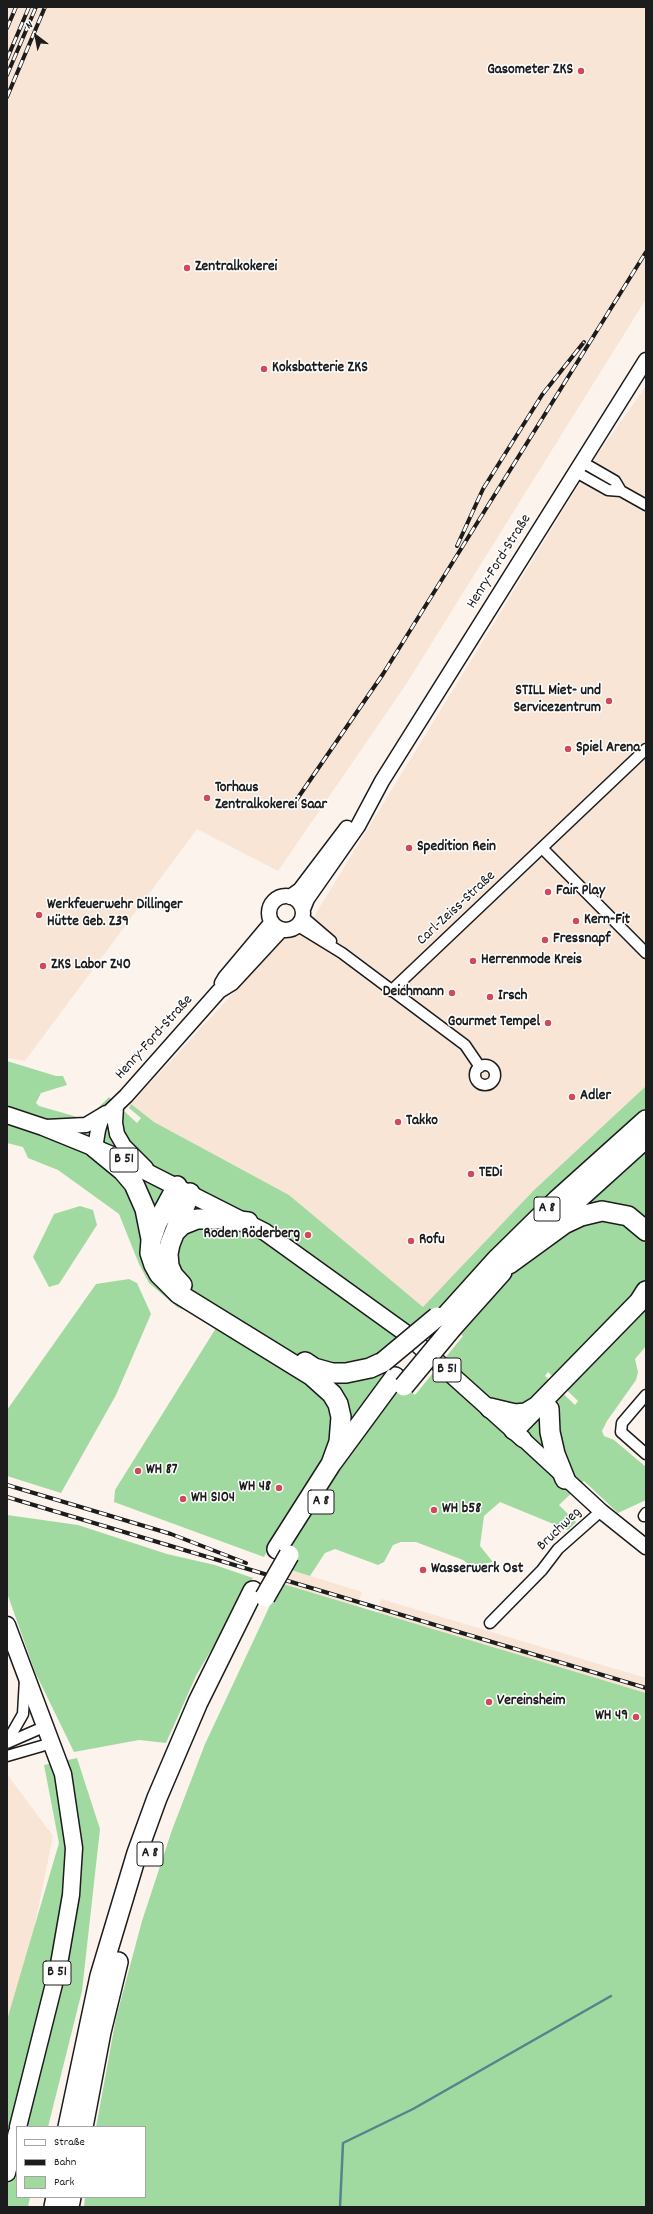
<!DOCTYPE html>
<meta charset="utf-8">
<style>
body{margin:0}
#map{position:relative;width:653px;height:2214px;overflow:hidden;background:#fcf3ec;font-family:Dekko,sans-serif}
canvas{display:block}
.frame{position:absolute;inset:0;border:8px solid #1c1c1c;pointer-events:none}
.legend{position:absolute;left:16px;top:2126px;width:130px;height:72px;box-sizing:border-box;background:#fff;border:1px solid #a4a4a4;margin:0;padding:5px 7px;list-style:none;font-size:12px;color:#1c1c1c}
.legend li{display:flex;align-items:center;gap:8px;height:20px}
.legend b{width:20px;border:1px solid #a4a4a4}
.north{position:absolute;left:16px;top:16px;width:40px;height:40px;-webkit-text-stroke:3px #fff;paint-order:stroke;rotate:328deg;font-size:11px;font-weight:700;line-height:16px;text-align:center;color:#1c1c1c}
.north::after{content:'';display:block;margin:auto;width:14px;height:18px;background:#1c1c1c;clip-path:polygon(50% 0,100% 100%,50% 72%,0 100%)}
</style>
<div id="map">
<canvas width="653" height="2214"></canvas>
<div class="frame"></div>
<ul class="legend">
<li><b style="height:5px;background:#fff"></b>Straße</li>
<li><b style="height:5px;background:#1c1c1c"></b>Bahn</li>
<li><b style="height:11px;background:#a1daa0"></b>Park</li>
</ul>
<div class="north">N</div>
</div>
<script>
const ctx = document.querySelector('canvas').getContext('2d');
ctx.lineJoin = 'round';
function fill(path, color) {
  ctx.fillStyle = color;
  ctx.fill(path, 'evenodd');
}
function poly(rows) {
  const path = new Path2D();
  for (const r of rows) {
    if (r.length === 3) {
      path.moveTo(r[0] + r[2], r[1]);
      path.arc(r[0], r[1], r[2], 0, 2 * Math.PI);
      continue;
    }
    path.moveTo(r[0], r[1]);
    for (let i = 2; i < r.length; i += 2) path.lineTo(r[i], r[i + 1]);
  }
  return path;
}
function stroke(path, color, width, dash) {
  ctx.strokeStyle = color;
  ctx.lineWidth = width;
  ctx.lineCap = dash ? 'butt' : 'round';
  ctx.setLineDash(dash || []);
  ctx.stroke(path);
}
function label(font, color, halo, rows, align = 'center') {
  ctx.font = font + ' Dekko,sans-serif';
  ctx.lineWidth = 3;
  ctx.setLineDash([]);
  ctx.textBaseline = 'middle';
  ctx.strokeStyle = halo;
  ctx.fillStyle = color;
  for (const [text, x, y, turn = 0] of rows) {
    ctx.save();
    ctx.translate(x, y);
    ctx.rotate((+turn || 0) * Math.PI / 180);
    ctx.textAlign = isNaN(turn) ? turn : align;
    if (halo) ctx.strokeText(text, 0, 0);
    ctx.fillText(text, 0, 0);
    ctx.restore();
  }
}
fill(poly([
 [7,7,646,7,646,299,405,686,278,871,197,829,25,1061,7,1058],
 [646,386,646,1086,533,1191,423,1307,289,1195,154,1122,131,1104,284,938,302,931,313,918,597,455],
 [288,1569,362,1592,357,1607,283,1584],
 [381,1599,646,1678,646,1693,377,1613],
 [7,1774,53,1836,13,2032,7,2052]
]), '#f8e5d5');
fill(poly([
 [7,1061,56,1076,63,1076,67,1085,41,1093,36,1103,39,1106,81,1118,92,1114,109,1097,137,1123,141,1118,129,1108,131,1104,154,1122,289,1195,423,1307,533,1191,646,1086,646,1346,635,1359,638,1372,636,1380,607,1421,602,1431,604,1436,614,1440,646,1467,646,1500,618,1513,584,1481,559,1505,576,1522,568,1530,500,1502,484,1516,480,1546,493,1562,471,1566,463,1560,416,1542,401,1542,393,1545,384,1562,378,1565,335,1549,325,1553,310,1576,288,1569,270,1546,264,1557,114,1502,115,1490,216,1328,185,1307,182,1309,177,1307,149,1283,139,1264,119,1214,58,1170,28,1158,23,1147,7,1143],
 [442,1320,463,1336,415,1395,395,1377,383,1362],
 [548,1372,578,1401,575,1405,545,1376],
 [80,1206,93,1210,97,1225,59,1284,49,1287,33,1257,54,1214],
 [129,1279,137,1283,151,1314,116,1395,61,1493,7,1476,7,1410,96,1284],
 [7,1515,78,1525,167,1554,215,1565,253,1578,196,1676,166,1743,139,1740,74,1752,35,1672,7,1593],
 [283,1584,646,1693,646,2207,84,2207,85,2197,145,2197,145,2127,96,2127,116,2018,142,1921,172,1830,205,1744,272,1601],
 [77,1758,100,1829,82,1991,48,2127,17,2127,17,2197,30,2197,28,2207,7,2207,7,2020,59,1843,44,1765]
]), '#a1daa0');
stroke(poly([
 [340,2207,343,2143,413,2109,611,1996]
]), '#55838e', 2.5);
const street = poly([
 [582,462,615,481,621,491],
 [576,472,608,490,621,491,646,505],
 [542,848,646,953],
 [303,917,331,941],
 [298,926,342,953,465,1045,480,1067],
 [391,991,646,749],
 [485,1075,10],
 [646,1395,622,1423,621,1432,646,1454],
 [644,1516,646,1513],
 [490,1623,542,1570,558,1549,601,1511],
 [7,1742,23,1714,25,1679],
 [7,1743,46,1726],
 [7,1756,52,1743]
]);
const secondary = poly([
 [286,913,17],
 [290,897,300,890,347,828],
 [303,909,307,899,358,826,382,781,646,360],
 [222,983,225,978,272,922],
 [116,1106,115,1123,117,1134,124,1146,146,1168],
 [46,1127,86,1125,106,1113],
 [95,1148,98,1130,101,1120,126,1096,219,991,232,983,281,930],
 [523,1439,601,1511,646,1547]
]);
const primary = poly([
 [7,1115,43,1127,117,1157,265,1232,404,1332,523,1439],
 [7,1625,63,1774,74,1848,71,1895,59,1964,18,2127],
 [7,2173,17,2132]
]);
const highway = poly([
 [95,1148,123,1171,134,1184,145,1209,151,1239],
 [177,1186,157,1223,151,1240,150,1253,154,1265,159,1274,179,1294,312,1376,332,1394,338,1404,341,1417,339,1442,331,1464],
 [543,1231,646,1138],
 [175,1232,182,1225,197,1219,221,1219,248,1222],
 [509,1264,564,1224,581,1216,602,1211,628,1216,646,1231],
 [182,1285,173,1275,169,1266,168,1254,170,1244,190,1193],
 [442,1320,496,1260,557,1200,646,1120],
 [452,1328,502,1272],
 [305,1362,314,1368,332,1373,346,1373,370,1368,383,1362],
 [490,1408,515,1414,526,1413,536,1407],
 [549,1409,550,1432,555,1454,565,1479],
 [514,1430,639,1302,646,1291],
 [277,1549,331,1464,395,1377],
 [68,2127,100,1976,137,1853,157,1798,198,1702,253,1591],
 [83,2127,101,2032,118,1962],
 [54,2207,56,2197],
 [69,2207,71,2197]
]);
stroke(street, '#1c1c1c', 13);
stroke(secondary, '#1c1c1c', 17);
stroke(primary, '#1c1c1c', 19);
stroke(highway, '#1c1c1c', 22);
stroke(street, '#fff', 10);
stroke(secondary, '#fff', 14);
stroke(primary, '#fff', 16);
stroke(highway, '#fff', 19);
const rail = poly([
 [7,28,16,7],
 [7,59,29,7],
 [7,75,36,7],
 [7,97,45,7],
 [457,546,483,489,542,395,584,342],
 [295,802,383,674,646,252],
 [7,1485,171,1534,246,1563],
 [7,1497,646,1688]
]);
stroke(rail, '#1c1c1c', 4);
stroke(rail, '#fff', 2.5, [8]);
const highwayBridge = poly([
 [383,1362,437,1317],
 [404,1386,452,1328],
 [265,1597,289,1555]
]);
stroke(highwayBridge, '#1c1c1c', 22, []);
stroke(highwayBridge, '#fff', 19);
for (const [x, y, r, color] of [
 [581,71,4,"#d1495b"],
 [187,268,4,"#d1495b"],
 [264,369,4,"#d1495b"],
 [609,701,4,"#d1495b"],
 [568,749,4,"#d1495b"],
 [207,798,4,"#d1495b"],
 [409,848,4,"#d1495b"],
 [548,892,4,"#d1495b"],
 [39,915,4,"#d1495b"],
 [576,921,4,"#d1495b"],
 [545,940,4,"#d1495b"],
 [473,961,4,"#d1495b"],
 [43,966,4,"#d1495b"],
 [452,993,4,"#d1495b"],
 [490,997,4,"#d1495b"],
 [548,1023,4,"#d1495b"],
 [572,1097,4,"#d1495b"],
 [398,1122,4,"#d1495b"],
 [471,1174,4,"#d1495b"],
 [308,1235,4,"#d1495b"],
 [411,1241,4,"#d1495b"],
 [138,1471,4,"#d1495b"],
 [279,1488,4,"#d1495b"],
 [183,1499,4,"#d1495b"],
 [434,1510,4,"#d1495b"],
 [423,1570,4,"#d1495b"],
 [489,1702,4,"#d1495b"],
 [636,1717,4,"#d1495b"]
]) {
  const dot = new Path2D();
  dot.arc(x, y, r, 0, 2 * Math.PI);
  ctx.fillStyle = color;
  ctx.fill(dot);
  stroke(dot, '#fff', 1.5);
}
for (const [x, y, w] of [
 [124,1160,28],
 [547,1209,26],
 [447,1370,28],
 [321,1502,26],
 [150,1854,26],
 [57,1973,28]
]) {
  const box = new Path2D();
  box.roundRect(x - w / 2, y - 12, w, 24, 3);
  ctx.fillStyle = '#fff';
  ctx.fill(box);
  stroke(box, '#1c1c1c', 1);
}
label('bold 14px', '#1c1c1c', null, [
 ["B 51",124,1160],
 ["A 8",547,1209],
 ["B 51",447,1370],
 ["A 8",321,1502],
 ["A 8",150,1854],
 ["B 51",57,1973]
]);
label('bold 15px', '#1c1c1c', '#fff', [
 ["Gasometer ZKS",573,71,"right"],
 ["Zentralkokerei",195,268],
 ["Koksbatterie ZKS",272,369],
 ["STILL Miet- und",601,692,"right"],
 ["Servicezentrum",601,709,"right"],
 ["Spiel Arena",576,749],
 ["Torhaus",215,789],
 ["Zentralkokerei Saar",215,806],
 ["Spedition Rein",417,848],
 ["Fair Play",556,892],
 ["Werkfeuerwehr Dillinger",47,906],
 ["Hütte Geb. Z39",47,923],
 ["Kern-Fit",584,921],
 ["Fressnapf",553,940],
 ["Herrenmode Kreis",481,961],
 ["ZKS Labor Z40",51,966],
 ["Deichmann",444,993,"right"],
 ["Irsch",498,997],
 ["Gourmet Tempel",540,1023,"right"],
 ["Adler",580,1097],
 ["Takko",406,1122],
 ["TEDi",479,1174],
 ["Roden Röderberg",300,1235,"right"],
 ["Rofu",419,1241],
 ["WH 87",146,1471],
 ["WH 48",271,1488,"right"],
 ["WH S104",191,1499],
 ["WH b58",442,1510],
 ["Wasserwerk Ost",431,1570],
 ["Vereinsheim",497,1702],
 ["WH 49",628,1717,"right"]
], 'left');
label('15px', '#1c1c1c', '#fff', [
 ["Henry-Ford-Straße",500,562,-58],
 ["Carl-Zeiss-Straße",457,909,-43],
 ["Henry-Ford-Straße",155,1038,-48],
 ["Bruchweg",560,1530,-44]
]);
</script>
